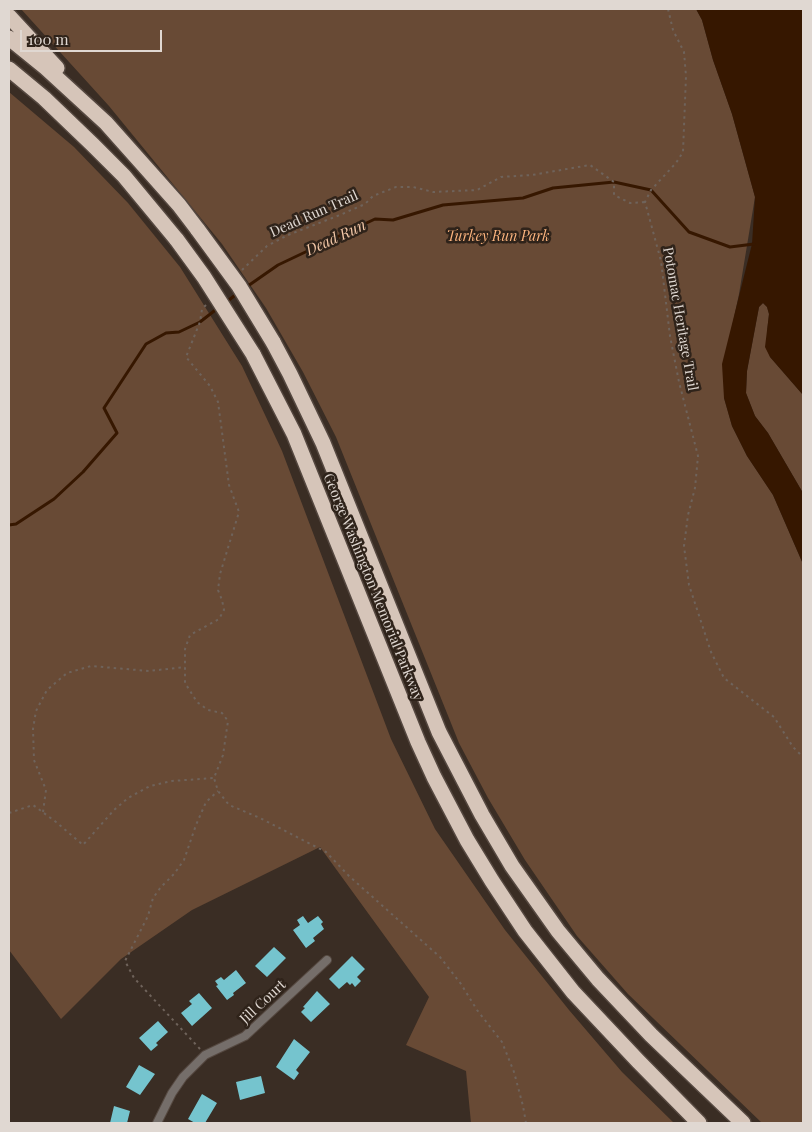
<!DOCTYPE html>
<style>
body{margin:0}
#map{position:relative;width:812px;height:1132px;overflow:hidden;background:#3a2d24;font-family:"Playfair Display",serif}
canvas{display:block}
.frame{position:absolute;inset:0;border:10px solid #e0d8d2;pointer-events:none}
.scale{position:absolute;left:20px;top:30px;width:142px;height:22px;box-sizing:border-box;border:2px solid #e0d8d2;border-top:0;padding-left:6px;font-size:15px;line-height:18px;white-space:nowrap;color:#e0d8d2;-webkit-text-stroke:4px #2f231a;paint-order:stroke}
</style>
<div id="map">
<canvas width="812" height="1132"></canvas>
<div class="frame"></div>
<div class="scale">100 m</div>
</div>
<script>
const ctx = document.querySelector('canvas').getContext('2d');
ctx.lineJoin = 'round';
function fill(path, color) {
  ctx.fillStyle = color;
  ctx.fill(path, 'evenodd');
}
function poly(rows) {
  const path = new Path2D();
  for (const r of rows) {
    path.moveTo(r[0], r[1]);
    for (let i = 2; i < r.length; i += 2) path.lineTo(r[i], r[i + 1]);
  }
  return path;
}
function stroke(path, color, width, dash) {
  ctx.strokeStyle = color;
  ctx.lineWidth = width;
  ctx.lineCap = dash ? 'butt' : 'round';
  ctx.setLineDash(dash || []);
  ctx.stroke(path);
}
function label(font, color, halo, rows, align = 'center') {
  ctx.font = font + ' "Playfair Display",serif';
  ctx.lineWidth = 5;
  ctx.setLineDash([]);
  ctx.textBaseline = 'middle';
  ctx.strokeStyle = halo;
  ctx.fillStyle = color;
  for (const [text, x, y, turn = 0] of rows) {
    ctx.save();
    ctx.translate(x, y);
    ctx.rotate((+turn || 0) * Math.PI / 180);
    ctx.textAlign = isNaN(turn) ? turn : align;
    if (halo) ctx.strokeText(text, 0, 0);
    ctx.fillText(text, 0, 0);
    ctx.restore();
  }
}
fill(poly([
 [21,9,696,9,702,20,713,60,732,114,755,197,739,294,732,327,724,398,732,426,747,456,773,495,803,564,803,1123,762,1123,628,994,577,936,525,860,488,798,459,743,336,437,303,372,266,308,222,244,109,106],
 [9,92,74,147,128,203,180,267,242,366,282,451,391,739,435,829,505,930,569,1010,622,1072,674,1123,471,1123,466,1071,406,1045,429,997,320,847,192,910,121,959,61,1019,9,950],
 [763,303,767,307,769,314,767,332,770,357,803,395,803,493,768,433,755,416,746,393,747,371,759,307]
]), '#684a35');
fill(poly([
 [696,9,803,9,803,395,770,357,765,347,769,314,767,307,763,303,759,307,747,371,746,393,755,416,768,433,803,493,803,564,773,495,747,456,732,426,724,398,722,364,752,244,755,197,732,114,713,60,702,20]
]), '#361700');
stroke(poly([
 [245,288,278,265,375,219,393,220,443,205,523,198,553,188,614,182,651,190,689,232,730,247,754,244],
 [225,303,238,293],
 [9,525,16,524,54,499,83,472,117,433,104,408,146,344,166,333,179,332,200,322,218,308]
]), '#361700', 3);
fill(poly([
 [303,916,308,923,318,916,323,922,321,924,324,929,313,938,315,941,306,948,293,930,300,925,297,920],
 [274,947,286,958,267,977,255,966],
 [352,956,365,969,357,977,361,981,355,987,352,983,350,985,347,982,339,989,329,979],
 [236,970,246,983,233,993,234,995,227,1000,216,986,218,985,215,981,221,977,224,980],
 [317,991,330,1004,311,1022,301,1012,305,1008,303,1007],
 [199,993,212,1008,192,1026,181,1013,192,1004,189,1001],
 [158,1021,168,1032,156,1043,158,1045,151,1051,139,1038],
 [294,1039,310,1052,296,1070,299,1073,294,1080,276,1067],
 [139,1065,155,1074,140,1095,126,1087],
 [261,1076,265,1093,240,1100,236,1082],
 [202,1094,217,1103,205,1123,195,1123,188,1119],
 [114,1106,130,1111,127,1123,110,1123]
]), '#75c4ce');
const minor = poly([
 [157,1123,172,1093,183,1077,205,1055,245,1036,327,960]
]);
const motorway = poly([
 [9,16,57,68],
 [9,38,46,68,106,123,179,205,198,230],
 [9,69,44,98,93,145,124,176,177,240],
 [273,342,290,374,323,443,439,732,482,815,512,866,558,931,598,979,651,1035,743,1123],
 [253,354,294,434,418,742,434,777,467,840,492,881,525,931,573,992,638,1061,699,1123]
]);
stroke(minor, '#554840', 10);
stroke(motorway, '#554840', 18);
stroke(poly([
 [668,9,673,30,684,52,686,76,683,152,676,163,651,190,645,202,661,261,670,336,679,382,698,456,695,488,688,515,684,546,689,585,711,652,724,678,774,717,793,747,803,757],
 [242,270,267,246,288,235,340,215,365,204,373,196,396,187,413,187,433,192,477,190,501,177,532,175,590,165,614,182,614,195,630,203,645,202],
 [206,305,202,309,200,322,186,357,210,386,218,402,229,485,239,512,220,574,218,590,222,600,224,610,219,619,190,635,185,649,185,683,197,702,208,710,222,713,228,721,223,755,214,778,218,791,229,805,260,818,326,852,349,876,440,957,461,984,477,1010,502,1042,514,1072,523,1106,526,1123],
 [43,812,46,790,34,760,33,729,36,711,47,690,67,673,91,666,149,671,185,667],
 [9,813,33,805,56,822,83,845,114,810,128,798,150,786,172,781,214,778],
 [200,1049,134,978,125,961,148,916,153,898,161,887,174,874,184,860,196,825,206,802,218,791]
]), '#6f635b', 2, [2.5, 4]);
stroke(minor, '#756e6a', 8);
stroke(motorway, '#d6c5b9', 15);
const motorwayBridge = poly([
 [198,230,239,286,273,342],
 [177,240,204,277,253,354]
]);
stroke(motorwayBridge, '#554840', 18, []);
stroke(motorwayBridge, '#d6c5b9', 15);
label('14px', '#e0d8d2', '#2f231a', [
 ["Dead Run Trail",314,214,-24],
 ["Potomac Heritage Trail",680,319,80],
 ["George Washington Memorial Parkway",373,587,68],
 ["Jill Court",263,1002,-43]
]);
label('italic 14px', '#fcb47e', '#2f231a', [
 ["Turkey Run Park",498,237]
]);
label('italic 15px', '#f5c9a9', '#2f231a', [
 ["Dead Run",336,238,-25]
]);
</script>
